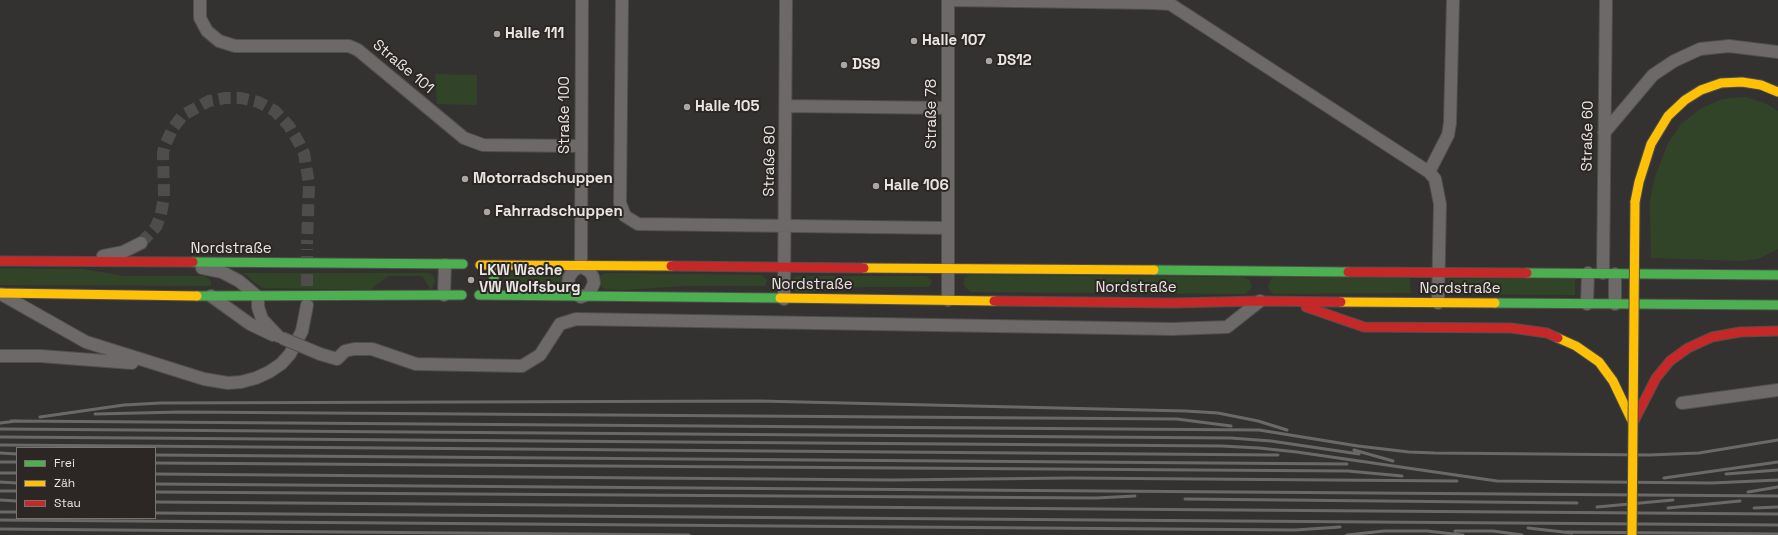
<!DOCTYPE html>
<meta charset="utf-8">
<style>
body{margin:0}
#map{position:relative;width:1778px;height:535px;overflow:hidden;background:#343230;font-family:"Space Grotesk",sans-serif}
canvas{display:block}
.legend{position:absolute;left:16px;top:447px;width:140px;height:72px;box-sizing:border-box;background:#2c2724;border:1px solid #787370;margin:0;padding:5px 7px;list-style:none;font-size:12px;color:#e9e5e3}
.legend li{display:flex;align-items:center;gap:8px;height:20px}
.legend b{width:20px;border:1px solid #787370}
</style>
<div id="map">
<canvas width="1778" height="535"></canvas>
<ul class="legend">
<li><b style="height:5px;background:#4caf50"></b>Frei</li>
<li><b style="height:5px;background:#ffc107"></b>Zäh</li>
<li><b style="height:5px;background:#c62828"></b>Stau</li>
</ul>
</div>
<script>
const ctx = document.querySelector('canvas').getContext('2d');
ctx.lineJoin = 'round';
function fill(path, color) {
  ctx.fillStyle = color;
  ctx.fill(path, 'evenodd');
}
function poly(rows) {
  const path = new Path2D();
  for (const r of rows) {
    path.moveTo(r[0], r[1]);
    for (let i = 2; i < r.length; i += 2) path.lineTo(r[i], r[i + 1]);
  }
  return path;
}
function stroke(path, color, width, dash) {
  ctx.strokeStyle = color;
  ctx.lineWidth = width;
  ctx.lineCap = dash ? 'butt' : 'round';
  ctx.setLineDash(dash || []);
  ctx.stroke(path);
}
function label(font, color, halo, rows, align = 'center') {
  ctx.font = font + ' "Space Grotesk",sans-serif';
  ctx.lineWidth = 4;
  ctx.setLineDash([]);
  ctx.textBaseline = 'middle';
  ctx.strokeStyle = halo;
  ctx.fillStyle = color;
  for (const [text, x, y, turn = 0] of rows) {
    ctx.save();
    ctx.translate(x, y);
    ctx.rotate((+turn || 0) * Math.PI / 180);
    ctx.textAlign = isNaN(turn) ? turn : align;
    if (halo) ctx.strokeText(text, 0, 0);
    ctx.fillText(text, 0, 0);
    ctx.restore();
  }
}
fill(poly([
 [435,74,477,75,477,105,437,104],
 [1746,97,1767,104,1778,111,1778,249,1758,259,1742,261,1651,258,1650,201,1654,179,1668,143,1681,124,1700,109,1722,99],
 [0,268,83,269,124,276,204,276,208,278,211,281,211,286,0,285],
 [508,272,561,274,563,277,563,285,560,288,506,287,503,278],
 [243,273,430,273,434,277,435,282,431,290,422,276,388,276,370,290,262,288],
 [606,273,761,275,767,280,765,286,685,286,623,290,604,289,600,285,599,279,601,275],
 [969,275,1243,277,1249,280,1252,286,1250,290,1245,294,971,292,964,286,964,278],
 [798,276,927,276,932,281,930,286,926,287,865,287,808,292,796,292,793,289,791,283,793,278],
 [1273,277,1410,278,1411,293,1274,294,1270,291,1268,286,1270,281],
 [1448,279,1575,279,1575,295,1447,294]
]), '#314427');
stroke(poly([
 [141,243,156,227,161,214,164,197,163,153,165,145,173,128,183,115,209,101,225,98,241,98,258,102,275,111,289,126,298,141,304,153,309,184,307,244],
 [307,304,307,249]
]), '#4f4d4b', 12, [12, 6]);
const street = poly([
 [200,0,200,18,207,31,219,41,235,46,349,46,358,50,464,138,483,145,581,146],
 [622,0,620,203,625,216,638,224,948,228],
 [948,0,1153,3,1170,4,1429,172,1435,179,1440,204,1438,303],
 [787,106,948,108],
 [1604,133,1653,75,1674,61,1700,49,1729,46,1778,52],
 [1429,172,1448,135,1450,123,1453,0],
 [103,256,123,252,141,243],
 [581,266,582,0],
 [581,266,590,272,593,277,594,283,589,294,581,297,571,291,568,284,569,277,573,271,581,266],
 [202,268,222,272,239,281,258,297,258,307,262,319,278,336],
 [1603,273,1606,0],
 [1615,274,1615,304],
 [1,294,86,342,204,379,228,383,241,382,256,378,269,372,281,364,290,354,302,331,307,305],
 [444,295,445,265],
 [211,296,250,324,273,335],
 [784,299,786,0],
 [948,300,948,0],
 [1587,304,1588,273],
 [320,354,337,359,345,351,354,349,372,349,416,364,522,366,540,355,560,324,576,319,1172,329,1227,327,1260,301],
 [0,356,40,356,132,363],
 [1682,403,1778,390]
]);
const fast = poly([
 [193,262,463,264],
 [494,265,494,295],
 [1154,270,1348,272],
 [1527,273,1778,275],
 [479,295,780,298],
 [197,296,462,295],
 [1495,303,1778,305]
]);
const slow = poly([
 [1635,202,1639,182,1651,144,1668,116,1685,100,1701,90,1721,83,1742,82,1761,85,1778,92],
 [480,265,671,266],
 [864,268,1154,270],
 [0,293,197,296],
 [780,298,994,301],
 [1341,302,1495,303],
 [1558,338,1576,346,1599,362,1613,381,1633,423]
]);
const jam = poly([
 [0,261,193,262],
 [671,266,864,268],
 [1348,272,1527,273],
 [994,301,1173,303,1260,301,1341,302],
 [1306,307,1364,327,1511,328,1547,333,1558,338],
 [1633,423,1656,378,1670,361,1688,348,1712,337,1740,332,1778,331]
]);
stroke(street, '#514f4d', 14);
stroke(fast, '#514f4d', 11);
stroke(slow, '#514f4d', 11);
stroke(jam, '#514f4d', 11);
stroke(street, '#6c6968', 12);
stroke(fast, '#4caf50', 9);
stroke(slow, '#ffc107', 9);
stroke(jam, '#c62828', 9);
stroke(poly([
 [95,414,181,412,1177,419,1231,426],
 [40,417,124,405,161,403,759,401,1186,411,1218,413,1258,421,1287,430],
 [11,421,1259,430,1358,446,1409,452,1435,453,1649,455,1699,453,1778,440],
 [0,423,16,421],
 [0,429,1231,438,1271,441,1359,454],
 [0,437,1222,446,1259,448,1297,452,1497,481,1712,483,1778,480],
 [0,445,1278,455],
 [1354,450,1393,461],
 [0,453,17,454],
 [155,455,1347,464],
 [0,462,17,462],
 [155,463,1348,471,1402,476],
 [0,473,17,473],
 [155,474,893,480,1070,478,1457,481],
 [1726,474,1778,470],
 [1664,478,1778,462],
 [0,482,17,483],
 [155,484,1778,496],
 [0,491,17,491],
 [155,492,1096,498,1135,496],
 [1748,492,1778,487],
 [1185,499,1577,503],
 [0,500,17,501],
 [155,502,1778,514],
 [1597,507,1673,500],
 [1668,508,1740,501],
 [1754,508,1778,507],
 [0,512,17,512],
 [155,513,1778,525],
 [0,520,1295,530,1340,527],
 [1528,528,1572,533],
 [0,529,689,535],
 [1455,531,1493,531,1522,535],
 [1567,532,1778,534],
 [1347,535,1384,531,1427,531,1463,535]
]), '#6b6968', 3);
const streetBridge = poly([
 [282,338,320,354]
]);
const slowBridge = poly([
 [1632,535,1635,202]
]);
stroke(streetBridge, '#514f4d', 14, []);
stroke(slowBridge, '#514f4d', 11, []);
stroke(streetBridge, '#6c6968', 12);
stroke(slowBridge, '#ffc107', 9);
for (const [x, y, r, color] of [
 [497,34,4,"#aaa6a4"],
 [914,41,4,"#aaa6a4"],
 [989,61,4,"#aaa6a4"],
 [844,65,4,"#aaa6a4"],
 [687,107,4,"#aaa6a4"],
 [465,179,4,"#aaa6a4"],
 [876,186,4,"#aaa6a4"],
 [487,212,4,"#aaa6a4"],
 [471,280,4,"#aaa6a4"]
]) {
  const dot = new Path2D();
  dot.arc(x, y, r, 0, 2 * Math.PI);
  ctx.fillStyle = color;
  ctx.fill(dot);
  stroke(dot, '#2c2724', 1.5);
}
label('bold 15px', '#e9e5e3', '#2c2724', [
 ["Halle 111",505,34],
 ["Halle 107",922,41],
 ["DS12",997,61],
 ["DS9",852,65],
 ["Halle 105",695,107],
 ["Motorradschuppen",473,179],
 ["Halle 106",884,186],
 ["Fahrradschuppen",495,212],
 ["LKW Wache",479,271],
 ["VW Wolfsburg",479,288]
], 'left');
label('15px', '#e9e5e3', '#2c2724', [
 ["Straße 101",403,67,40],
 ["Straße 78",932,114,-90],
 ["Straße 100",565,115,-90],
 ["Straße 60",1588,136,-89],
 ["Straße 80",770,161,-89],
 ["Nordstraße",231,249],
 ["Nordstraße",812,285],
 ["Nordstraße",1136,288],
 ["Nordstraße",1460,289]
]);
</script>
